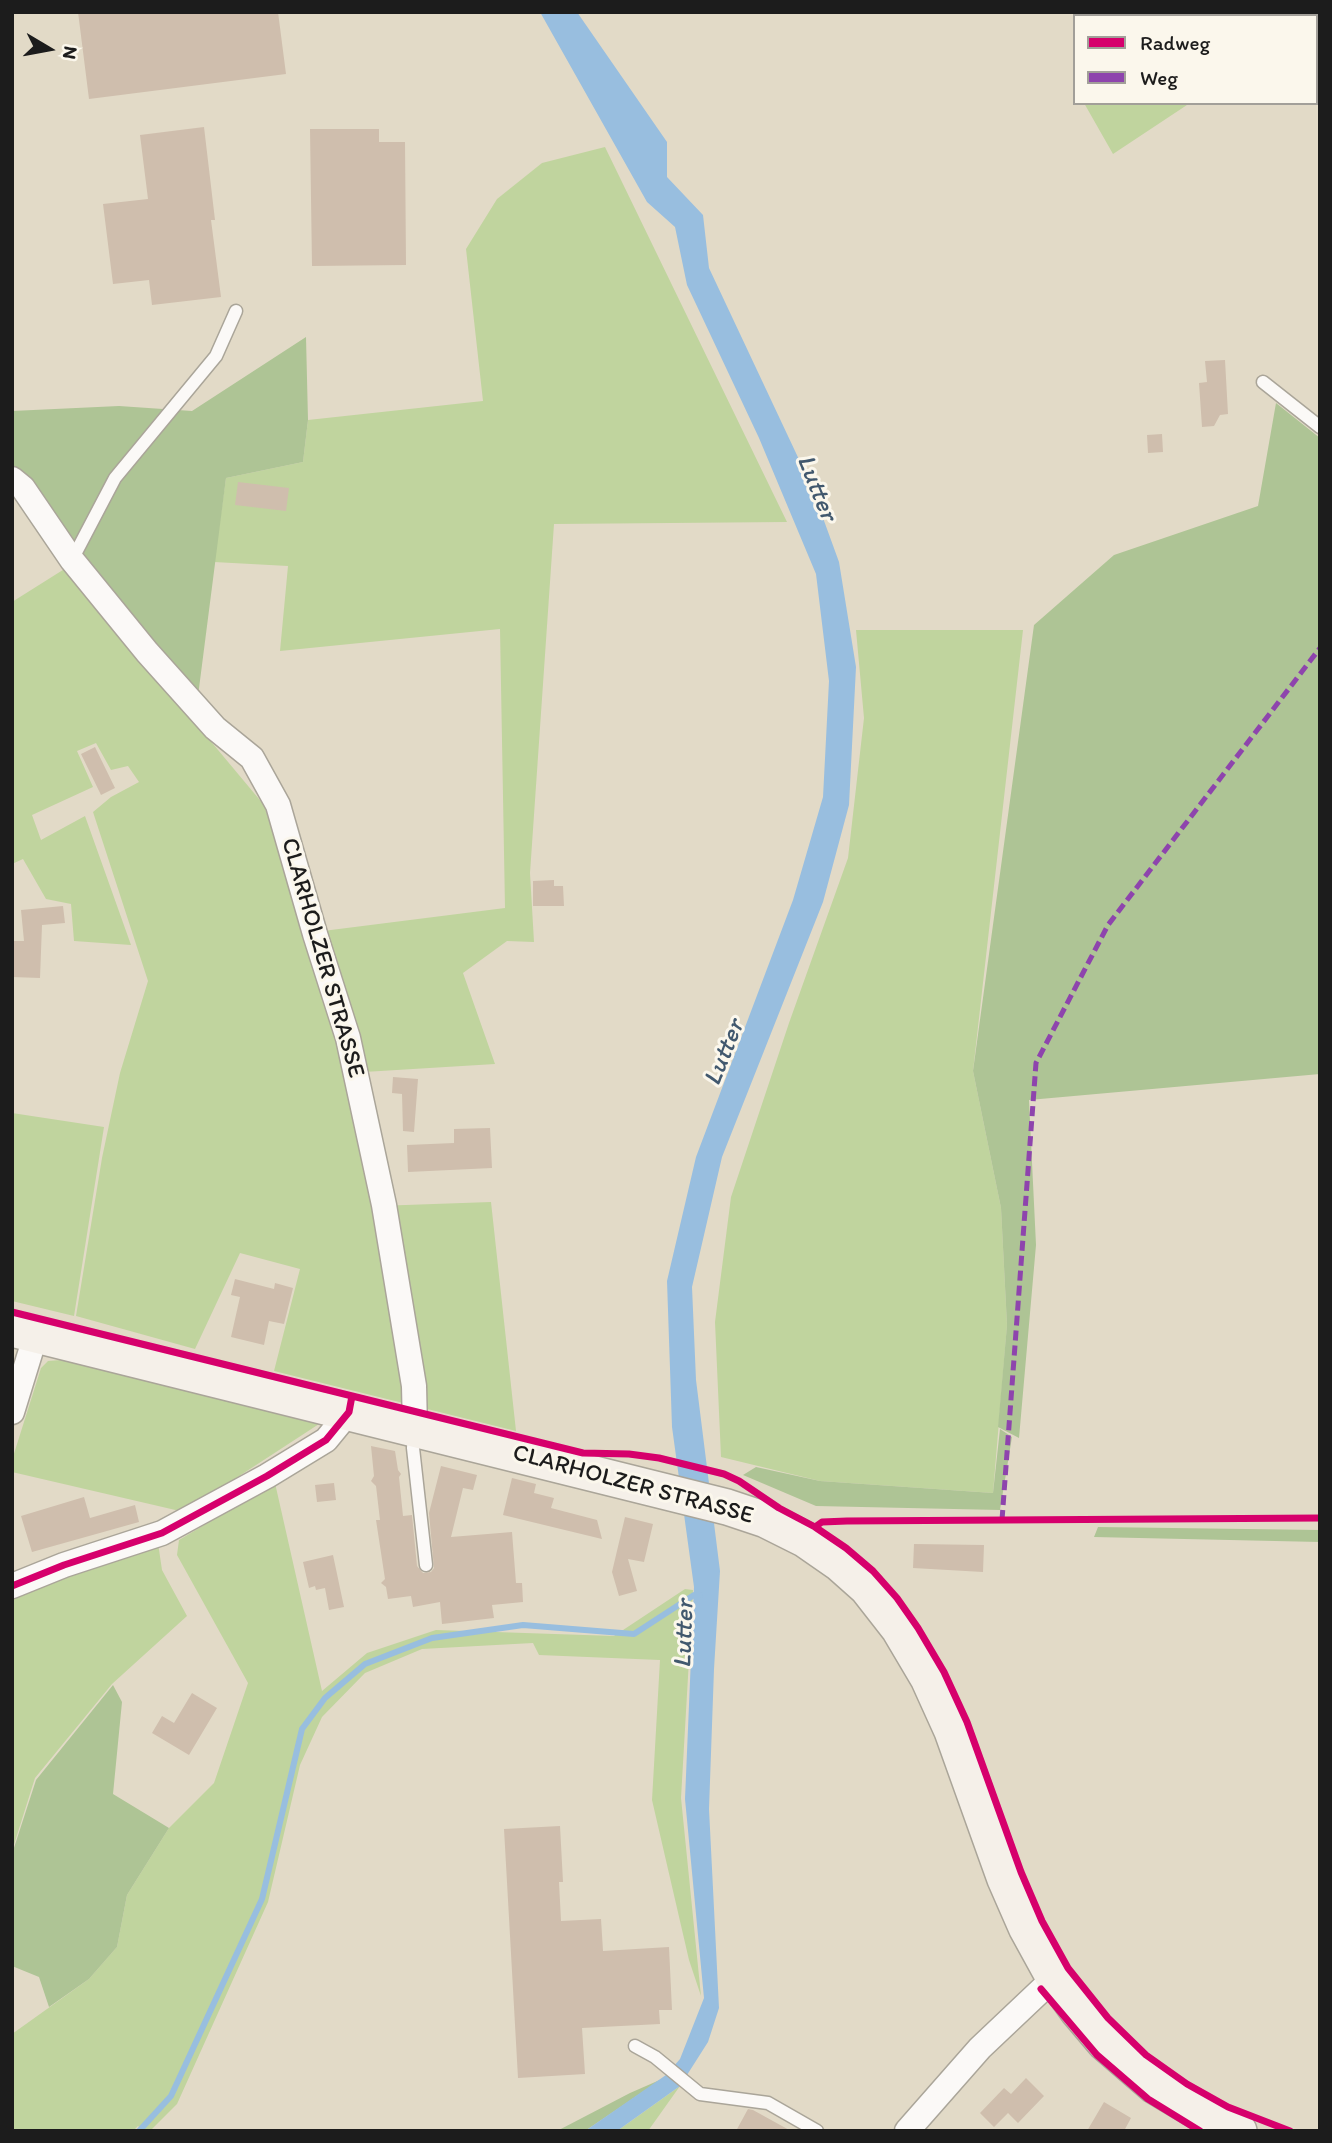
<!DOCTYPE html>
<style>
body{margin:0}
#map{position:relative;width:1332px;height:2143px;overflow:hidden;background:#e2dac7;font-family:Itim,sans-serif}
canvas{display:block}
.frame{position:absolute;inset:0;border:14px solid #1c1c1c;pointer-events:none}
.legend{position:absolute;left:1073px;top:14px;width:245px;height:91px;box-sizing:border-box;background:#fbf7ec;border:2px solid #a29f99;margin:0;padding:9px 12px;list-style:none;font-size:21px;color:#1c1c1c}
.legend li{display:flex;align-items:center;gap:14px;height:35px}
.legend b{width:35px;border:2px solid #a29f99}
.north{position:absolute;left:14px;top:14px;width:70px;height:70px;-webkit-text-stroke:5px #fbf7ec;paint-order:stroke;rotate:100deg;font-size:19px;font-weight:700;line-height:28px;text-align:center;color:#1c1c1c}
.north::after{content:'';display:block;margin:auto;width:24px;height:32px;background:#1c1c1c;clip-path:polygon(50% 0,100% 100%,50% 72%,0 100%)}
</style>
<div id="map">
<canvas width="1332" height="2143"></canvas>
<div class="frame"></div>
<ul class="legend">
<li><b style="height:9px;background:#d6006c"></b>Radweg</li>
<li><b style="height:9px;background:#8e44ad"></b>Weg</li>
</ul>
<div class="north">N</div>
</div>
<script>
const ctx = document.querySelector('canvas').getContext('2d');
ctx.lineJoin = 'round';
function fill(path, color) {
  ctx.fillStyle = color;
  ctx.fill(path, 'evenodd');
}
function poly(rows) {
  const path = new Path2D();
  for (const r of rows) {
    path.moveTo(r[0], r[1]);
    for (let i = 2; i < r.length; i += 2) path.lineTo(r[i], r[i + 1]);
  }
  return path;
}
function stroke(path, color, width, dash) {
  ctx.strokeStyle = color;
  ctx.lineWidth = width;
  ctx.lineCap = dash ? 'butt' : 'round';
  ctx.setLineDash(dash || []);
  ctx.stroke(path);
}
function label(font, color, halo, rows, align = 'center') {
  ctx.font = font + ' Itim,sans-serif';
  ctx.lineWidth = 6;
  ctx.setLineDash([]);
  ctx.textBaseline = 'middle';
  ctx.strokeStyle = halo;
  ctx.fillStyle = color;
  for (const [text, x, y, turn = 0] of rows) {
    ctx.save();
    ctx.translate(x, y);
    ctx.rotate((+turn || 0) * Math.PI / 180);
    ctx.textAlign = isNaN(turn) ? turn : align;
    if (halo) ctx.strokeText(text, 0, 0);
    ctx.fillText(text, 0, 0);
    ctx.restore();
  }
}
fill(poly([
 [1075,12,1320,12,1320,18,1316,20,1316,16,1076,16],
 [1084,103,1190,103,1113,154],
 [605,147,787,522,554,524,530,873,534,942,507,941,463,973,495,1064,364,1072,323,931,505,908,500,629,280,651,288,566,214,562,226,478,303,462,308,420,483,401,466,249,497,199,542,163],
 [66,568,264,805,340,1041,377,1206,491,1202,516,1431,274,1371,300,1269,240,1253,195,1349,76,1316,102,1158,120,1073,148,981,93,812,111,797,139,782,128,766,111,770,96,743,77,751,93,787,32,815,41,840,85,816,131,945,74,941,71,904,46,899,23,859,12,864,12,602],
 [856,630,1023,630,973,1071,1001,1208,1007,1325,993,1493,820,1481,721,1457,715,1322,731,1197,789,1023,848,858,864,718],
 [12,1113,104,1127,74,1316,12,1301],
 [61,1360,319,1424,184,1512,12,1472,12,1460,41,1368,48,1361],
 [275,1483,322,1691,367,1653,436,1630,614,1636,685,1589,693,1590,681,1798,701,1996,689,1960,652,1800,660,1660,539,1655,533,1643,422,1649,365,1673,322,1717,300,1765,268,1902,177,2104,150,2131,143,2131,138,2126,133,2131,12,2131,12,2034,89,1979,117,1947,127,1895,169,1828,214,1783,248,1683,177,1555,179,1540],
 [158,1543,162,1570,187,1616,112,1684,35,1778,12,1851,12,1595],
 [680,2086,648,2131,617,2131]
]), '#c0d49e');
fill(poly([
 [306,337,308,420,303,462,226,478,198,696,12,471,12,411,119,406,192,411],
 [1276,403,1320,438,1320,1074,1029,1100,1036,1245,1019,1438,998,1427,1007,1325,1001,1208,973,1071,1034,625,1114,555,1258,506],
 [1000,1429,1012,1437,1000,1510,816,1506,743,1475,756,1467,820,1481,993,1493],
 [1098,1527,1320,1530,1320,1542,1094,1537],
 [113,1685,122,1702,113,1794,169,1828,127,1895,117,1947,89,1979,49,2007,39,1977,12,1966,12,1854,36,1780],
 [662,2079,585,2131,557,2131,630,2093]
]), '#aec495');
fill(poly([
 [540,12,577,12,667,142,667,177,703,215,709,268,811,485,839,562,856,667,849,805,823,902,722,1157,692,1287,696,1380,720,1571,714,1669,709,1809,719,2008,708,2042,680,2086,617,2131,585,2131,666,2075,680,2059,704,1998,685,1799,694,1587,672,1427,667,1281,696,1157,793,900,823,797,829,681,816,574,759,438,687,285,675,227,647,202]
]), '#98bedf');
stroke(poly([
 [139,2131,171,2096,262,1899,302,1729,325,1698,365,1664,432,1638,523,1625,634,1634,694,1595,700,1595]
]), '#98bedf', 6);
fill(poly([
 [78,12,278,12,286,74,89,99],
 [204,127,215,220,211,220,221,297,152,305,149,280,113,284,103,204,148,199,140,135],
 [310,129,379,129,379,142,405,142,406,265,312,266],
 [1225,360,1228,414,1220,415,1214,426,1202,427,1199,383,1207,382,1205,361],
 [1162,434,1163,452,1148,453,1147,435],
 [238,482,289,488,286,511,235,505],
 [95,747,115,788,101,795,81,754],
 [554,880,554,886,563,886,564,906,533,906,533,881],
 [63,906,65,923,42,925,40,978,12,977,12,941,24,941,21,910],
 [393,1077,418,1079,414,1132,403,1131,402,1094,392,1093],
 [490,1128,492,1168,408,1172,407,1145,454,1143,454,1129],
 [235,1279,274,1289,275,1283,293,1288,284,1324,269,1321,264,1345,231,1337,240,1297,231,1295],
 [371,1446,395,1451,398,1470,401,1474,399,1477,403,1516,412,1515,417,1566,423,1573,431,1572,434,1568,429,1513,441,1466,477,1475,473,1490,463,1488,451,1537,512,1532,516,1583,522,1583,523,1602,492,1605,494,1618,442,1624,440,1602,413,1607,411,1596,388,1599,386,1587,381,1583,385,1579,376,1520,380,1520,376,1486,371,1481,374,1476],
 [512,1478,536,1484,534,1493,554,1498,551,1508,597,1520,602,1539,503,1515],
 [334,1483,336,1500,317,1502,315,1485],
 [84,1497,90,1518,135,1505,139,1522,32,1552,21,1516],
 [625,1517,653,1524,644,1562,628,1559,637,1591,619,1596,612,1572],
 [914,1544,984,1545,983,1572,913,1568],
 [333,1555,344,1607,329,1610,325,1588,316,1590,315,1586,309,1588,303,1562],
 [192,1693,217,1708,189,1755,152,1733,162,1716,174,1723],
 [560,1826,563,1882,559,1882,561,1921,601,1919,603,1951,669,1947,672,2010,659,2010,660,2024,582,2028,585,2074,518,2078,504,1829],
 [1026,2078,1044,2096,1018,2123,1008,2113,994,2127,980,2113,1004,2088,1011,2094],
 [1104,2102,1131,2118,1124,2131,1087,2131],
 [748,2109,753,2110,791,2131,736,2131]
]), '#cfbead');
const lane = poly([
 [1263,382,1320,427],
 [72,560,115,478,216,356,236,311],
 [414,1433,413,1448,426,1565],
 [635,2046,655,2057,700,2094,768,2103,817,2131]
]);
const street = poly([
 [12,479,23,488,72,560,147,652,215,728,252,758,278,805,315,934,348,1038,384,1205,414,1386,415,1428],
 [12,1412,36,1334],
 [12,1586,64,1565,162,1533,267,1476,326,1440,349,1412],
 [907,2131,980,2048,1054,1978]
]);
const secondary = poly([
 [12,1329,727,1507,766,1520,804,1539,840,1564,867,1588,899,1629,928,1678,952,1731,1005,1879,1026,1927,1054,1978,1077,2010,1104,2042,1155,2086,1212,2120,1239,2131]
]);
stroke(lane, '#aaa599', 15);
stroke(street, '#aaa599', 27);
stroke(secondary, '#aaa599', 38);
stroke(lane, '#fbf9f7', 12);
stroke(street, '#fbf9f7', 24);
stroke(secondary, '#f5f0e9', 35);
stroke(poly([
 [1002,1520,1036,1063,1108,925,1320,648]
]), '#8e44ad', 5, [10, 5]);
stroke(poly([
 [12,1312,583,1453,629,1454,659,1458,724,1474,739,1481,779,1508,815,1527,846,1548,873,1571,897,1598,918,1628,944,1672,967,1722,1021,1872,1042,1921,1068,1968,1108,2018,1146,2055,1187,2084,1228,2107,1290,2131],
 [815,1527,822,1522,847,1521,1320,1518],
 [12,1586,64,1565,162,1533,267,1476,326,1440,349,1412,352,1396],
 [1041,1989,1097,2055,1148,2099,1200,2131]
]), '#d6006c', 7);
label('24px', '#1c1c1c', '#fbf7ec', [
 ["CLARHOLZER STRASSE",322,958,74],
 ["CLARHOLZER STRASSE",633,1485,15]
]);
label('italic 26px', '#41586e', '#fbf7ec', [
 ["Lutter",816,488,68],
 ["Lutter",725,1053,-68],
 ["Lutter",685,1634,-88]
]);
</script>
